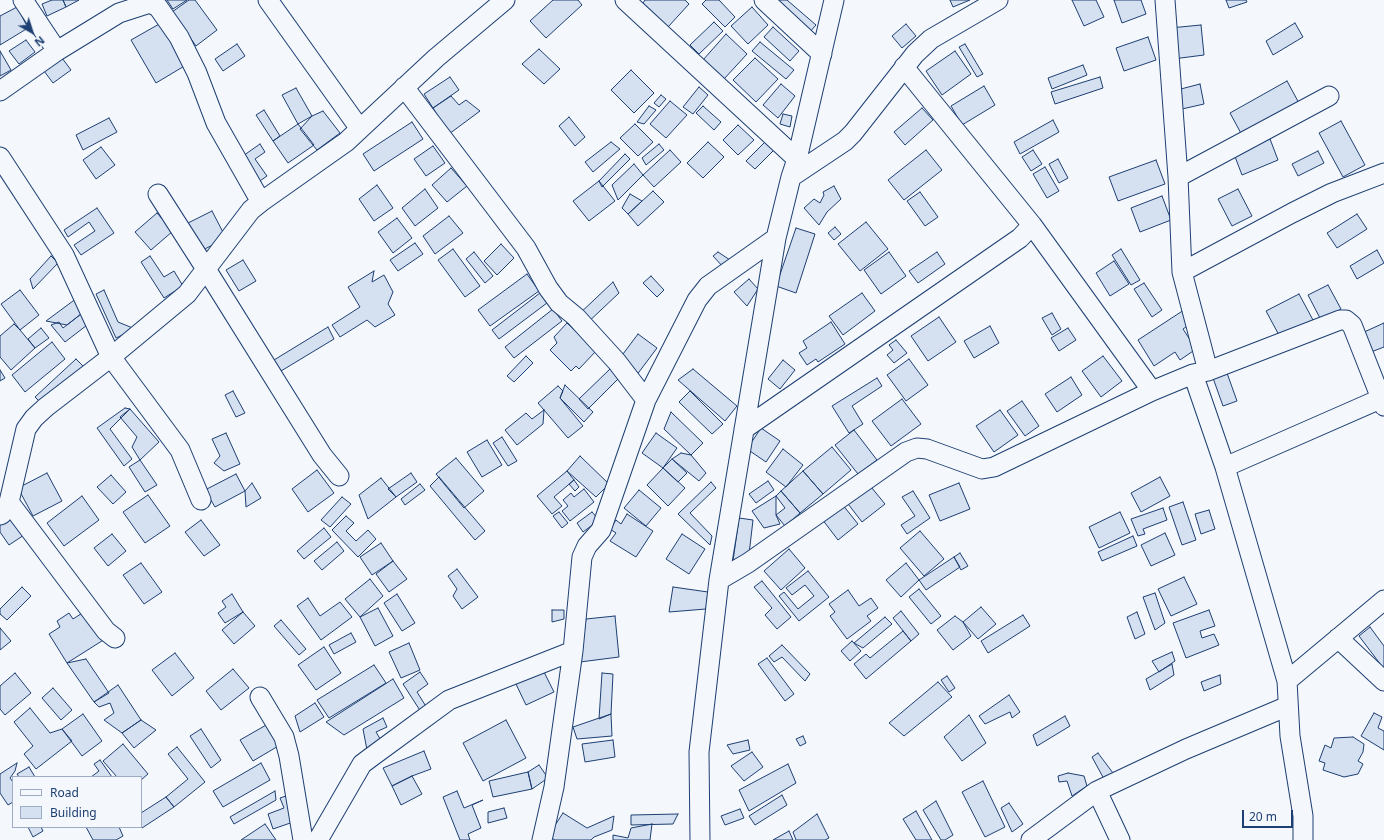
<!DOCTYPE html>
<style>
body{margin:0}
#map{position:relative;width:1384px;height:840px;overflow:hidden;background:#f4f7fb;font-family:"Noto Sans",sans-serif}
canvas{display:block}
.legend{position:absolute;left:12px;top:776px;width:130px;height:52px;box-sizing:border-box;background:#f4f7fb;border:1px solid #9eadc5;margin:0;padding:5px 7px;list-style:none;font-size:12px;color:#1d3f73}
.legend li{display:flex;align-items:center;gap:8px;height:20px}
.legend b{width:20px;border:1px solid #9eadc5}
.north{position:absolute;left:12px;top:12px;width:40px;height:40px;-webkit-text-stroke:3px #f4f7fb;paint-order:stroke;rotate:141deg;font-size:11px;font-weight:700;line-height:16px;text-align:center;color:#1d3f73}
.north::after{content:'';display:block;margin:auto;width:14px;height:18px;background:#1d3f73;clip-path:polygon(50% 0,100% 100%,50% 72%,0 100%)}
.scale{position:absolute;left:1242px;top:810px;width:51px;height:18px;box-sizing:border-box;border:2px solid #1d3f73;border-top:0;padding-left:5px;font-size:12px;line-height:14px;white-space:nowrap;color:#1d3f73;-webkit-text-stroke:3px #f4f7fb;paint-order:stroke}
</style>
<div id="map">
<canvas width="1384" height="840"></canvas>
<ul class="legend">
<li><b style="height:5px;background:#f4f7fb"></b>Road</li>
<li><b style="height:11px;background:#d5e0f0"></b>Building</li>
</ul>
<div class="north">N</div>
<div class="scale">20 m</div>
</div>
<script>
const ctx = document.querySelector('canvas').getContext('2d');
ctx.lineJoin = 'round';
function fill(path, color) {
  ctx.fillStyle = color;
  ctx.fill(path, 'evenodd');
}
function poly(rows) {
  const path = new Path2D();
  for (const r of rows) {
    path.moveTo(r[0], r[1]);
    for (let i = 2; i < r.length; i += 2) path.lineTo(r[i], r[i + 1]);
  }
  return path;
}
function stroke(path, color, width, dash) {
  ctx.strokeStyle = color;
  ctx.lineWidth = width;
  ctx.lineCap = dash ? 'butt' : 'round';
  ctx.setLineDash(dash || []);
  ctx.stroke(path);
}
const building = poly([
 [52,0,63,0,66,7,47,16,42,4,52,0],
 [63,0,79,0,66,7,63,0],
 [167,0,187,0,173,9,167,0],
 [189,0,195,0,217,30,196,46,172,12,189,0],
 [553,0,578,0,582,5,546,38,530,21,553,0],
 [645,0,685,0,689,4,668,27,643,3,645,0],
 [706,0,719,0,735,17,725,27,702,4,706,0],
 [777,0,787,0,816,25,808,34,777,0],
 [950,0,970,0,953,7,950,0],
 [1072,0,1096,0,1104,17,1084,26,1072,0],
 [1114,0,1141,0,1146,14,1122,23,1114,0],
 [1226,0,1246,0,1247,2,1229,8,1226,0],
 [17,7,28,28,0,45,0,16,17,7],
 [752,7,768,25,748,44,731,26,752,7],
 [714,22,723,31,699,54,690,45,714,22],
 [161,23,186,65,156,83,131,40,161,23],
 [1295,23,1303,37,1273,55,1266,41,1295,23],
 [906,24,916,36,902,48,892,36,906,24],
 [1201,25,1204,55,1173,59,1170,28,1201,25],
 [773,27,799,51,790,61,764,37,773,27],
 [726,34,747,54,724,79,703,60,726,34],
 [1148,37,1156,60,1124,71,1116,48,1148,37],
 [26,40,35,52,19,64,9,51,26,40],
 [760,42,794,70,786,79,752,51,760,42],
 [237,44,245,56,223,71,215,59,237,44],
 [965,44,983,74,977,77,959,47,965,44],
 [539,49,560,69,544,84,522,64,539,49],
 [0,51,11,70,0,76,0,51],
 [955,51,971,74,942,95,926,71,955,51],
 [59,54,71,70,53,83,41,67,59,54],
 [755,58,778,79,756,102,733,80,755,58],
 [1083,65,1087,75,1052,89,1048,78,1083,65],
 [631,70,654,93,634,113,611,90,631,70],
 [450,77,459,90,433,108,424,94,450,77],
 [1100,77,1103,88,1055,104,1051,92,1100,77],
 [1287,81,1300,105,1243,137,1230,113,1287,81],
 [781,84,795,96,778,118,763,105,781,84],
 [1200,84,1204,104,1182,109,1177,90,1200,84],
 [984,86,995,105,962,125,951,106,984,86],
 [699,87,708,95,693,114,683,107,699,87],
 [296,88,312,116,298,124,282,95,296,88],
 [661,95,666,99,659,107,654,103,661,95],
 [451,96,459,105,466,100,480,111,449,134,433,108,451,96],
 [670,101,687,115,666,138,650,124,670,101],
 [649,106,656,110,644,124,637,122,649,106],
 [703,106,721,122,714,130,696,113,703,106],
 [922,108,933,120,905,145,894,132,922,108],
 [264,110,280,136,273,141,256,115,264,110],
 [323,111,340,133,317,150,300,129,312,116,323,111],
 [783,114,792,116,790,127,780,124,783,114],
 [569,117,585,137,575,146,559,126,569,117],
 [109,118,117,132,83,150,76,135,109,118],
 [1053,120,1059,132,1020,154,1014,142,1053,120],
 [1341,121,1365,165,1343,177,1319,133,1341,121],
 [412,122,423,139,374,171,363,154,412,122],
 [298,124,314,145,288,163,273,141,298,124],
 [635,124,653,142,638,156,620,138,635,124],
 [738,125,754,140,738,155,723,140,738,125],
 [1270,139,1278,160,1242,175,1234,154,1270,139],
 [611,142,620,149,593,172,585,162,611,142],
 [708,142,724,157,703,178,687,163,708,142],
 [765,142,774,150,755,169,746,161,765,142],
 [260,144,265,152,255,159,267,176,257,183,240,158,260,144],
 [659,144,664,150,646,165,642,158,659,144],
 [433,146,445,163,426,176,414,159,433,146],
 [101,147,115,165,96,179,83,160,101,147],
 [670,150,681,162,654,187,643,175,670,150],
 [926,150,942,170,904,200,888,180,926,150],
 [1033,150,1042,164,1031,171,1022,157,1033,150],
 [1318,151,1324,163,1298,176,1292,164,1318,151],
 [625,154,630,159,602,187,599,181,625,154],
 [1058,159,1068,178,1059,183,1049,164,1058,159],
 [1156,160,1165,184,1118,201,1109,177,1156,160],
 [634,164,643,175,618,200,612,185,634,164],
 [1045,167,1059,191,1047,198,1033,174,1045,167],
 [451,168,467,186,447,202,432,185,451,168],
 [599,181,615,201,589,221,573,201,599,181],
 [377,185,393,208,374,221,359,199,377,185],
 [834,186,841,199,827,212,819,225,804,208,814,199,820,203,824,195,823,192,834,186],
 [425,189,438,208,415,226,402,208,425,189],
 [1238,189,1252,216,1232,226,1218,199,1238,189],
 [653,191,664,202,638,226,628,214,653,191],
 [920,192,938,217,925,226,907,201,920,192],
 [630,194,642,201,628,214,622,208,630,194],
 [1162,196,1171,220,1140,232,1131,208,1162,196],
 [97,208,114,233,81,255,74,245,95,231,89,222,68,237,64,230,97,208],
 [212,211,226,238,201,251,186,224,212,211],
 [157,213,173,231,151,250,135,232,157,213],
 [1357,214,1367,229,1337,248,1327,233,1357,214],
 [449,216,463,233,435,254,423,236,449,216],
 [397,218,412,238,393,253,378,232,397,218],
 [866,222,888,249,860,271,838,244,866,222],
 [835,227,841,234,834,240,828,233,835,227],
 [796,228,815,234,796,293,776,286,796,228],
 [415,243,423,254,398,271,390,260,415,243],
 [501,244,514,258,497,275,484,261,501,244],
 [453,249,480,286,465,297,438,260,453,249],
 [1121,249,1140,280,1131,285,1112,255,1121,249],
 [1377,250,1384,263,1357,279,1350,266,1377,250],
 [474,252,493,276,485,283,466,259,474,252],
 [718,252,730,260,725,269,713,256,718,252],
 [889,252,906,276,881,294,864,270,889,252],
 [937,252,945,264,918,283,909,271,937,252],
 [51,256,58,263,33,289,30,279,51,256],
 [150,256,164,277,174,271,183,286,164,298,141,262,150,256],
 [243,260,256,281,239,291,226,270,243,260],
 [1114,261,1129,284,1110,296,1096,273,1114,261],
 [374,271,372,282,384,275,393,292,388,304,395,315,375,327,367,320,340,337,332,325,360,307,348,287,374,271],
 [527,274,539,291,490,326,478,310,527,274],
 [651,276,664,290,657,297,643,283,651,276],
 [749,279,758,289,747,306,734,292,749,279],
 [613,282,619,293,584,326,576,317,613,282],
 [1144,283,1162,310,1152,317,1134,289,1144,283],
 [1328,285,1341,309,1321,320,1308,295,1328,285],
 [20,290,39,315,20,330,1,304,20,290],
 [104,290,118,322,135,329,116,338,96,294,104,290],
 [540,293,547,303,499,339,492,330,540,293],
 [862,293,875,311,843,335,829,316,862,293],
 [1299,294,1313,320,1280,337,1266,311,1299,294],
 [77,298,86,310,67,325,46,321,77,298],
 [89,308,91,322,65,342,51,325,59,322,63,328,89,308],
 [1187,308,1195,321,1183,329,1196,349,1180,360,1175,352,1154,366,1138,340,1187,308],
 [553,309,562,321,514,358,505,347,553,309],
 [1052,313,1061,329,1052,335,1042,318,1052,313],
 [939,317,956,342,928,361,911,336,939,317],
 [831,322,845,344,818,362,816,359,807,365,799,353,807,348,803,341,831,322],
 [567,323,596,351,579,369,576,366,571,371,550,350,557,343,554,337,567,323],
 [1384,323,1384,347,1371,352,1362,333,1384,323],
 [14,324,20,330,35,348,11,370,0,357,0,336,14,324],
 [990,326,999,343,974,358,964,341,990,326],
 [328,327,334,339,281,371,274,360,328,327],
 [41,328,49,338,35,348,28,339,41,328],
 [1068,328,1076,340,1059,351,1051,338,1068,328],
 [638,334,657,348,636,376,617,362,638,334],
 [896,340,907,353,894,363,887,355,893,350,889,345,896,340],
 [52,342,65,359,25,392,12,375,52,342],
 [526,356,533,363,514,382,507,376,526,356],
 [1103,356,1122,381,1101,397,1082,371,1103,356],
 [76,359,85,368,44,406,35,397,76,359],
 [909,359,928,385,906,401,887,375,909,359],
 [783,360,795,370,780,389,768,379,783,360],
 [610,369,619,378,588,409,579,399,610,369],
 [693,369,737,406,725,421,678,380,693,369],
 [0,370,5,378,0,381,0,370],
 [1227,373,1237,401,1223,406,1213,378,1227,373],
 [1071,377,1082,395,1057,412,1045,394,1071,377],
 [877,378,882,386,852,406,863,424,849,433,832,406,877,378],
 [565,385,593,412,584,422,560,398,565,385],
 [558,386,563,391,560,398,583,426,568,438,538,403,558,386],
 [233,391,245,413,236,417,225,395,233,391],
 [690,391,723,424,712,434,679,402,690,391],
 [902,399,921,424,891,446,872,421,902,399],
 [1022,401,1039,426,1025,436,1007,411,1022,401],
 [125,408,130,409,110,429,132,459,124,466,97,428,125,408],
 [130,409,159,442,140,460,132,447,137,437,120,417,130,409],
 [544,410,543,424,517,445,505,430,526,413,532,419,544,410],
 [1000,410,1018,435,994,452,976,426,1000,410],
 [671,412,703,443,691,455,664,429,671,412],
 [761,428,780,441,766,462,747,449,761,428],
 [854,430,877,460,858,474,835,445,854,430],
 [226,433,240,464,224,471,214,463,220,456,212,439,226,433],
 [656,433,677,448,663,468,642,453,656,433],
 [502,437,517,461,508,466,493,443,502,437],
 [487,440,502,465,482,477,467,452,487,440],
 [832,447,851,470,823,494,803,471,832,447],
 [783,449,803,465,786,487,766,472,783,449],
 [681,453,691,455,706,473,699,481,672,459,681,453],
 [580,456,609,484,596,497,567,471,580,456],
 [456,458,484,491,464,508,436,474,456,458],
 [672,459,687,473,678,482,663,468,672,459],
 [140,460,157,485,145,492,129,467,140,460],
 [663,468,685,488,668,506,647,485,663,468],
 [317,470,334,493,308,512,292,489,317,470],
 [567,471,574,480,554,497,562,506,552,514,537,496,567,471],
 [803,471,823,494,800,513,781,491,803,471],
 [47,473,62,501,33,516,18,488,47,473],
 [411,473,417,482,396,497,388,489,411,473],
 [236,474,245,491,215,507,205,490,236,474],
 [111,475,126,492,113,504,97,487,111,475],
 [439,477,485,531,475,540,430,486,439,477],
 [1160,477,1170,496,1141,512,1131,493,1160,477],
 [381,478,396,497,368,519,359,495,381,478],
 [574,480,579,487,575,491,569,484,574,480],
 [768,481,774,490,756,503,749,494,768,481],
 [711,482,716,488,690,513,712,536,710,545,678,514,711,482],
 [867,482,885,504,862,522,845,500,867,482],
 [252,483,261,498,246,507,245,491,252,483],
 [959,483,970,509,940,521,929,495,959,483],
 [420,484,425,490,405,505,401,499,420,484],
 [584,489,594,502,570,521,562,511,568,506,563,500,571,493,574,497,584,489],
 [639,490,661,508,646,526,624,508,639,490],
 [781,491,800,513,785,526,776,515,785,508,776,496,781,491],
 [913,491,930,518,907,534,901,525,915,516,902,497,913,491],
 [148,495,170,526,145,543,123,512,148,495],
 [82,496,99,520,64,546,47,523,82,496],
 [776,496,776,515,780,524,764,528,752,511,776,496],
 [342,497,351,504,330,527,321,520,342,497],
 [1183,502,1196,540,1182,545,1169,507,1183,502],
 [842,504,858,524,838,540,822,519,842,504],
 [1163,508,1167,520,1143,529,1145,534,1138,536,1131,519,1163,508],
 [1209,510,1215,529,1201,534,1195,514,1209,510],
 [559,512,568,523,562,528,553,516,559,512],
 [592,512,599,520,583,532,577,523,592,512],
 [1120,512,1130,533,1099,548,1089,527,1120,512],
 [627,514,653,531,636,557,610,541,616,533,610,529,616,520,621,524,627,514],
 [346,516,354,523,346,531,356,541,368,530,376,539,358,557,332,530,346,516],
 [12,517,24,535,9,545,0,532,0,525,12,517],
 [739,518,753,520,748,563,733,561,739,518],
 [201,520,220,545,204,556,185,532,201,520],
 [324,528,331,537,304,559,297,551,324,528],
 [920,531,944,559,924,576,900,548,920,531],
 [1165,533,1175,555,1151,566,1141,545,1165,533],
 [112,534,126,551,108,566,94,548,112,534],
 [682,534,705,549,689,574,666,559,682,534],
 [1133,536,1137,546,1102,561,1098,552,1133,536],
 [337,542,344,551,322,570,314,561,337,542],
 [381,543,393,561,372,575,360,557,381,543],
 [789,549,805,568,781,590,764,571,789,549],
 [960,553,968,566,961,570,954,557,960,553],
 [954,557,960,567,926,590,919,580,954,557],
 [393,561,407,579,389,592,376,574,393,561],
 [141,563,162,592,144,604,123,575,141,563],
 [906,563,919,580,901,597,886,580,906,563],
 [457,569,478,597,462,609,453,596,457,589,448,576,457,569],
 [808,571,829,597,799,621,779,596,784,592,798,609,814,596,805,585,792,595,786,588,808,571],
 [1184,577,1197,604,1171,616,1158,589,1184,577],
 [370,579,383,596,360,617,345,599,370,579],
 [762,581,791,617,777,629,765,615,772,608,754,587,762,581],
 [22,587,31,596,7,620,0,614,0,609,22,587],
 [673,587,708,592,706,609,669,612,673,587],
 [919,589,941,616,931,624,909,597,919,589],
 [848,590,859,606,871,598,878,608,867,616,871,621,847,639,830,616,835,612,829,604,848,590],
 [1155,593,1165,623,1155,630,1143,597,1155,593],
 [232,594,243,612,225,623,218,613,226,607,222,601,232,594],
 [397,594,415,623,402,631,384,603,397,594],
 [308,598,320,616,340,602,352,617,321,640,297,606,308,598],
 [981,607,996,624,978,639,963,622,981,607],
 [378,608,393,636,375,646,360,617,378,608],
 [87,610,105,639,67,663,49,634,60,627,57,621,69,613,73,619,87,610],
 [552,610,564,610,564,619,552,622,552,610],
 [1209,610,1215,626,1200,631,1202,638,1214,634,1219,645,1186,658,1173,623,1209,610],
 [901,611,919,634,911,641,893,618,901,611],
 [243,612,255,626,234,644,222,630,243,612],
 [1137,612,1145,634,1135,639,1127,617,1137,612],
 [1023,615,1030,626,988,653,981,641,1023,615],
 [615,616,619,657,580,662,586,619,615,616],
 [955,616,963,622,971,636,953,650,937,630,955,616],
 [885,617,892,624,863,648,854,643,885,617],
 [281,620,306,649,299,655,274,626,281,620],
 [1370,627,1384,646,1384,669,1359,636,1370,627],
 [0,628,11,641,0,650,0,628],
 [903,631,911,641,866,679,854,664,866,654,870,658,903,631],
 [351,633,356,642,334,654,329,645,351,633],
 [852,641,861,651,850,661,841,651,852,641],
 [409,643,420,670,401,678,389,652,409,643],
 [782,645,810,674,805,681,782,657,774,662,769,656,782,645],
 [324,647,341,673,316,690,298,665,324,647],
 [1172,652,1175,661,1159,672,1152,661,1172,652],
 [175,653,194,678,172,696,152,670,175,653],
 [767,658,794,694,785,701,758,664,767,658],
 [86,659,109,693,94,702,67,663,86,659],
 [1172,664,1174,675,1150,690,1146,679,1172,664],
 [374,665,386,683,329,718,317,700,374,665],
 [542,668,554,692,526,705,515,682,542,668],
 [233,669,249,688,221,710,206,691,233,669],
 [420,672,428,684,417,692,427,708,421,712,403,684,420,672],
 [15,673,31,693,5,715,0,709,0,686,15,673],
 [602,673,613,674,611,714,599,719,602,673],
 [1220,675,1221,684,1204,691,1201,682,1220,675],
 [947,676,955,688,949,692,941,680,947,676],
 [393,679,404,698,344,735,326,722,393,679],
 [938,682,952,697,904,736,889,723,938,682],
 [118,685,141,720,122,733,104,720,114,713,110,703,99,707,94,702,118,685],
 [53,688,72,710,61,720,42,698,53,688],
 [1009,695,1020,712,1012,718,1010,712,985,724,979,716,1009,695],
 [315,703,324,717,300,732,295,716,315,703],
 [30,708,50,733,62,729,72,741,36,769,24,754,33,746,14,722,30,708],
 [1374,713,1382,717,1378,728,1384,731,1384,750,1361,736,1374,713],
 [83,714,102,741,82,756,62,729,83,714],
 [611,714,612,736,577,739,573,727,611,714],
 [969,715,986,743,962,761,944,737,969,715],
 [1065,716,1070,726,1037,746,1033,735,1065,716],
 [383,718,387,727,376,732,382,742,367,750,363,729,383,718],
 [141,720,156,730,134,748,122,733,141,720],
 [506,720,526,758,483,781,463,743,506,720],
 [268,724,280,745,253,761,240,740,268,724],
 [201,729,221,760,211,768,190,736,201,729],
 [803,736,806,743,800,746,796,739,803,736],
 [1353,737,1364,744,1363,752,1358,761,1363,764,1358,774,1344,777,1323,770,1325,763,1319,761,1325,745,1331,748,1334,738,1353,737],
 [613,740,615,757,585,762,582,744,613,740],
 [748,740,750,750,733,754,727,745,748,740],
 [123,744,148,774,141,780,141,777,117,777,103,761,123,744],
 [177,747,205,782,174,807,166,797,188,779,168,754,177,747],
 [424,751,431,769,412,776,392,786,383,768,424,751],
 [752,752,763,767,744,781,731,766,752,752],
 [1098,753,1113,773,1104,779,1092,757,1098,753],
 [100,760,112,777,91,777,99,771,94,764,100,760],
 [17,763,15,771,10,778,13,782,13,802,8,805,0,793,0,774,17,763],
 [261,763,270,780,223,807,213,791,261,763],
 [788,764,796,783,749,811,739,790,788,764],
 [539,765,548,778,532,789,528,772,539,765],
 [29,767,35,777,19,777,17,774,29,767],
 [528,772,532,789,493,797,489,781,528,772],
 [1068,773,1084,776,1087,786,1072,796,1067,781,1059,782,1058,776,1068,773],
 [412,776,422,794,401,805,392,786,412,776],
 [983,781,1005,827,985,837,962,792,983,781],
 [275,791,276,800,234,824,230,817,275,791],
 [457,791,464,808,483,800,472,805,481,828,468,834,470,840,460,840,443,797,457,791],
 [289,795,299,820,273,829,268,814,284,808,280,798,289,795],
 [782,795,787,805,755,825,749,816,782,795],
 [166,797,174,807,142,828,141,827,141,813,166,797],
 [936,801,953,835,945,840,941,840,923,810,936,801],
 [1009,803,1023,824,1012,832,1001,808,1009,803],
 [504,808,507,818,488,823,488,812,504,808],
 [740,809,744,818,725,825,721,816,740,809],
 [916,811,932,840,916,840,903,819,916,811],
 [563,813,587,828,614,816,612,830,594,837,591,840,555,840,548,836,563,813],
 [678,814,673,824,631,825,631,815,678,814],
 [817,814,829,838,825,840,796,840,793,832,817,814],
 [265,824,276,840,241,840,265,824],
 [652,824,650,840,613,840,613,835,628,838,631,828,652,824],
 [28,827,41,827,43,831,33,837,28,827],
 [86,827,119,827,123,836,116,840,93,840,86,827],
 [789,831,793,840,773,840,789,831]
]);
fill(building, '#d5e0f0');
stroke(building, '#1d3f73', 1);
const minor = poly([
 [23,0,57,51],
 [268,0,360,129],
 [625,0,797,159],
 [764,0,822,54],
 [1165,0,1178,177,1182,272,1208,371],
 [904,67,1032,225,1152,391],
 [404,87,526,248,548,288,559,303,576,317,617,362,646,400],
 [0,91,57,51,119,13,150,3,158,7,179,37,197,73,216,123,261,202],
 [0,157,64,255,111,357,180,450,201,500],
 [791,177,845,141,853,133,915,54,931,39,998,0],
 [1178,177,1329,96],
 [158,194,206,269,322,455,339,476],
 [1182,272,1292,213,1332,193,1384,173],
 [1193,374,1225,467,1287,681,1290,736,1303,816,1303,840],
 [744,429,1020,238,1032,225],
 [1225,467,1380,399],
 [9,502,106,631,115,638],
 [0,515,2,514,9,502,26,429,34,418,46,407,111,357,187,294,251,210,261,202,346,142,436,58,505,0],
 [719,580,748,563,906,452,917,448,927,449,982,469,994,467,1152,391,1193,374,1208,371,1340,320,1346,320,1352,325,1384,406],
 [1338,638,1384,681],
 [1287,681,1384,600],
 [260,697,284,737,289,756,303,840],
 [1097,791,1120,840],
 [318,840,362,764,370,758,449,700,573,651],
 [542,840,554,787,573,651,582,557,587,546,601,530,646,400,697,300,708,286,776,238],
 [700,840,699,752,719,580,776,238,791,177,797,159,834,0],
 [1031,840,1097,791,1186,749,1288,706]
]);
stroke(minor, '#1d3f73', 21);
stroke(minor, '#f4f7fb', 19);
</script>
